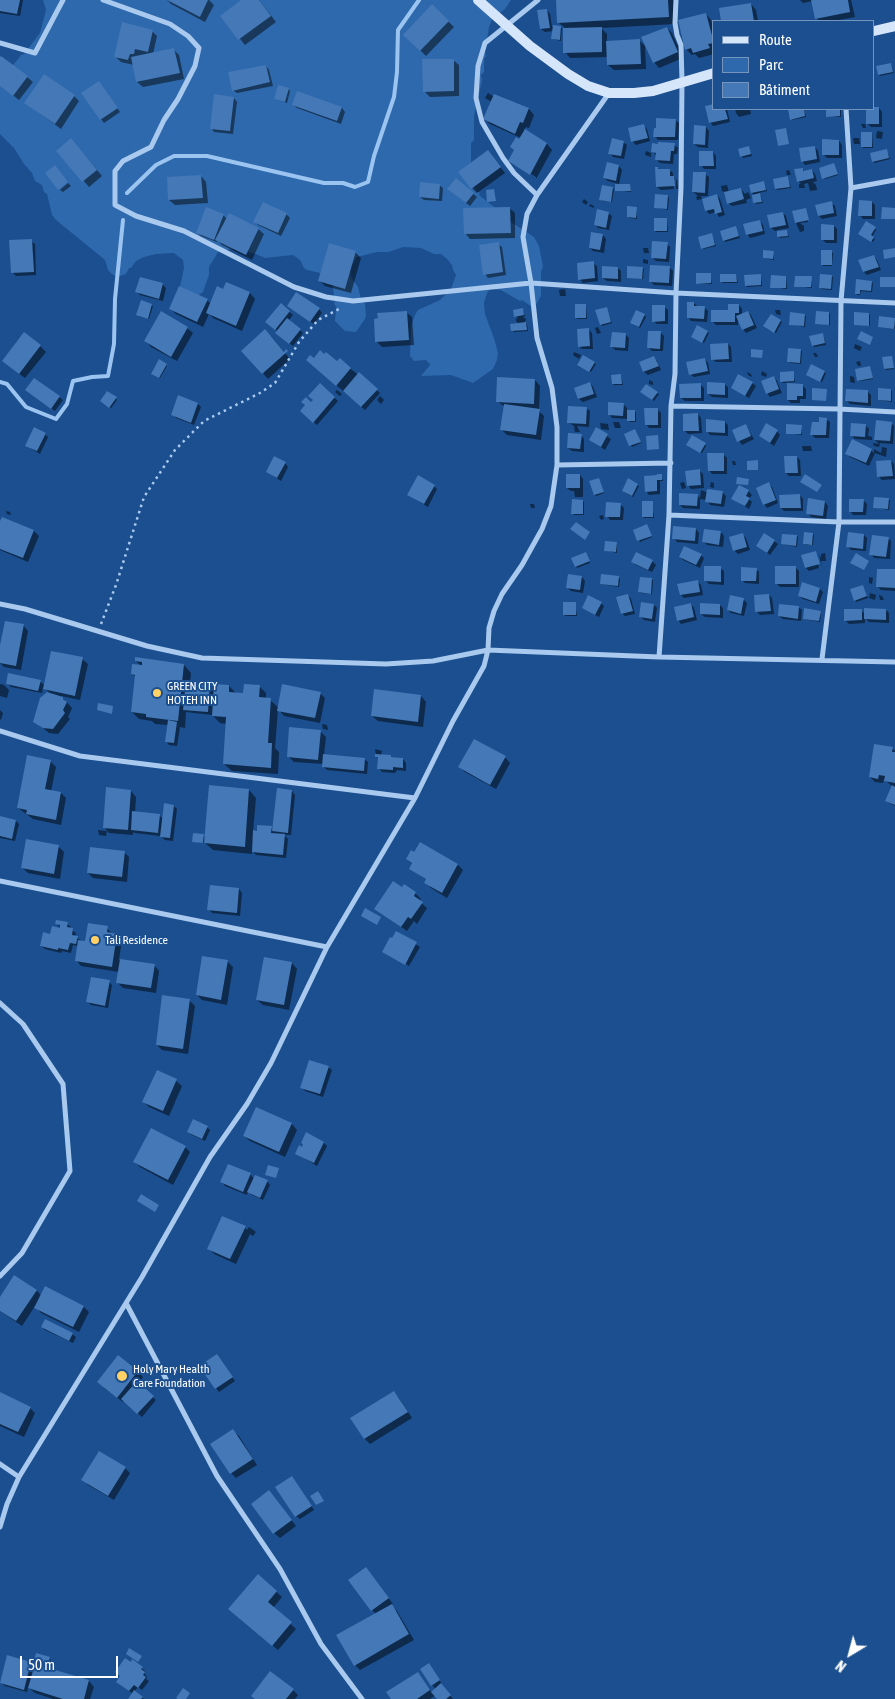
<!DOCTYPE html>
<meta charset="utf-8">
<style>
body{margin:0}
#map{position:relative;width:895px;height:1699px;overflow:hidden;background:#1b4f8f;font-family:"Asap Condensed",sans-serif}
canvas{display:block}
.legend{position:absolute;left:712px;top:20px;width:162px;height:90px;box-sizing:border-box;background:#1b4f8f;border:1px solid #7695bc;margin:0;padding:6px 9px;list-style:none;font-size:15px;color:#fff}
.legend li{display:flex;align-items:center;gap:10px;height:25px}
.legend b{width:25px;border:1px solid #7695bc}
.north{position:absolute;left:825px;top:1629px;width:50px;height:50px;-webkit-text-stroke:4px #1b4f8f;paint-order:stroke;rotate:217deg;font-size:14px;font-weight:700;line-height:20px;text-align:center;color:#fff}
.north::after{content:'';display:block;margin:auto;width:18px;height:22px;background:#fff;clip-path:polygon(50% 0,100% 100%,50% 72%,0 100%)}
.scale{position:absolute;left:20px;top:1656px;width:98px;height:22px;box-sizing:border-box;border:2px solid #fff;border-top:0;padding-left:6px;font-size:15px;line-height:18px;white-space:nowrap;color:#fff;-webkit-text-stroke:4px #1b4f8f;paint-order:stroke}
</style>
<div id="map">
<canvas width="895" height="1699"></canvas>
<ul class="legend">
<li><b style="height:6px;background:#d6e6fa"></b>Route</li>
<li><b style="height:14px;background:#2e69ad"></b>Parc</li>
<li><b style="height:14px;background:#4478b7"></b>Bâtiment</li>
</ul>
<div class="north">N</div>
<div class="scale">50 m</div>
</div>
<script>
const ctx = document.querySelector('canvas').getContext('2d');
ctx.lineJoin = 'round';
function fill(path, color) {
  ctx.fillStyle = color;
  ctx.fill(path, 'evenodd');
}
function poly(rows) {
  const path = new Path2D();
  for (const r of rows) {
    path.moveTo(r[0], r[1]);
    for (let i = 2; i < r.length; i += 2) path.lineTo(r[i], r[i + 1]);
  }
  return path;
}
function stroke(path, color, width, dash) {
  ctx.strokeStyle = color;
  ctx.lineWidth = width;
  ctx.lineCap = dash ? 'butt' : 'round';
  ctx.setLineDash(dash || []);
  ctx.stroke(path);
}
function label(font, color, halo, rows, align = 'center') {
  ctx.font = font + ' "Asap Condensed",sans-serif';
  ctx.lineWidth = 4;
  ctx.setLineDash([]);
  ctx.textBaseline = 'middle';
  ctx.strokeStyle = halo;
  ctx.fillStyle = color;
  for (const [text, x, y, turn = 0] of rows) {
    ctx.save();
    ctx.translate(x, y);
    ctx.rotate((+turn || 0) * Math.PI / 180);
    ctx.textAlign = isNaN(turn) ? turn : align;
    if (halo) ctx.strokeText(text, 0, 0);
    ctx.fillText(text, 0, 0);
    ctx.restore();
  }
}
fill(poly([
 [43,0,511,0,505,9,492,19,489,27,485,51,486,56,484,59,484,72,481,75,482,80,474,116,474,140,471,143,471,179,476,191,480,193,479,195,503,214,511,222,534,237,539,246,543,266,541,272,541,296,537,303,533,306,529,305,522,300,520,301,501,290,490,289,487,293,484,303,485,314,494,338,498,353,497,360,493,369,473,383,451,375,421,376,430,365,429,363,426,360,414,361,410,356,411,326,415,315,418,310,440,300,451,289,456,275,453,270,452,265,447,259,441,254,434,254,421,248,403,247,389,252,377,252,357,257,350,268,351,277,358,287,361,299,365,304,366,315,365,319,356,332,345,331,335,321,336,307,334,303,335,301,332,282,320,273,307,270,304,268,300,260,293,255,265,258,256,254,235,248,218,252,209,267,209,275,203,292,193,299,180,287,184,268,183,260,174,253,156,254,144,257,136,261,131,268,129,268,126,274,117,277,112,274,108,270,105,260,56,220,52,215,47,194,44,192,42,185,35,181,32,173,24,164,14,148,0,134,0,76,14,64,21,55,24,54,40,33,46,10]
]), '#2e69ad');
fill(poly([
 [0,0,23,0,20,16,0,13],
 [167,0,209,0,214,5,205,22,171,4],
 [243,0,259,0,276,22,245,45,222,16],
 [574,0,675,0,676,24,601,28,607,34,607,42,639,40,645,46,646,69,614,70,608,65,608,57,570,58,565,52,564,27,559,23],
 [800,0,851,0,855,17,833,21,820,21,816,18,813,1,803,3],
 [751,4,756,10,758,21,722,21,720,9],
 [432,6,454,27,426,56,405,35],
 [547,10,550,14,552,27,562,28,561,41,553,39,553,31,545,32,541,29],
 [706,14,711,20,714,30,714,54,699,58,695,54,692,55,686,49],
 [667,28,672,33,683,58,659,68,654,62],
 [152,31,157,36,153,54,174,50,179,55,184,79,143,87,137,82,134,65,121,62,115,56],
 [0,59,27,77,33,82,19,100,0,85],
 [453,60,459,65,459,96,430,97,424,91],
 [891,64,894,73,880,76,879,75],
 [266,66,269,70,273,86,237,93,233,90],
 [102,86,120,112,104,123,101,119],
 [288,89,290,91,287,103,276,99],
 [298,92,342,108,345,112,341,124,297,108,294,105],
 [488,93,494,97,495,95,529,109,534,115,529,128,526,127,524,130,547,144,552,150,536,179,536,177,514,163,514,165,509,161,521,138,490,124,485,119,492,102,485,98],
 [74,96,79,101,61,129,26,103],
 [234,98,237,102,233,134,214,132,211,128],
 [879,108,882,112,882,127,871,127,868,124,867,109],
 [714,109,727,109,730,122,713,126,710,122],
 [735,109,750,109,751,114,739,117,736,113],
 [789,109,804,109,806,117,792,120],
 [833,109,841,109,841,117,828,116],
 [675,120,679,123,678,140,658,140,655,136],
 [861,124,865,124,866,128,863,128],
 [644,126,647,129,650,141,636,145,633,142],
 [706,127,709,131,708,148,698,147,694,144],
 [877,131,883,132,882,139,876,138],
 [872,133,873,148,864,148,862,147],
 [853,138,859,138,860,144,854,144],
 [839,141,842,145,842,158,827,158,823,154],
 [623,142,627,145,624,159,613,157,610,153],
 [76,145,102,176,89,187,58,151],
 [674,145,678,148,677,154,674,154,673,164,660,163,657,160,657,156,653,152],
 [815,147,818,151,820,162,805,165,802,161],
 [749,148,752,156,743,158,741,156],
 [488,151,505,173,477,193,472,188],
 [646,151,651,153,651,157,645,155],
 [887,151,890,159,874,163,873,161],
 [713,152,716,156,716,169,704,169,701,165],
 [834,164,838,175,825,179,824,178],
 [619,166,622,170,619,184,608,181,604,178],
 [658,168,660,170,669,170,673,173,673,177,676,179,673,179,674,189,661,190,657,187],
 [802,169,805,172,812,170,815,174,817,181,813,182,816,185,817,190,810,191,808,183,804,184,805,188,799,188,799,184,801,184,798,181],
 [789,170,791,175,787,175,786,171],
 [705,174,709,177,708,196,701,196,702,199,697,200,696,197,698,196,693,192],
 [201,176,206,182,208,203,175,205,169,200],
 [788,177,791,188,777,190,776,189],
 [676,179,677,180,678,189,676,189],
 [456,180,477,197,470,206,452,192],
 [764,182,767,191,759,193,761,196,763,203,756,204,755,196,752,193],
 [68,183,71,186,63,192,60,190],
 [439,185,443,188,442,201,424,200,420,197],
 [727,185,729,192,741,189,745,194,748,192,751,198,746,200,747,203,732,206,728,203,725,192,722,191,721,186],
 [630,186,631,192,617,190],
 [612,188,614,189,612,202,602,201,601,199],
 [717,195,720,199,725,215,719,217,716,212,709,214,706,210],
 [668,196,669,198,668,210,655,207],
 [584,199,588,202,586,205,582,202],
 [872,202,875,205,875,219,863,219,860,215],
 [831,203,835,206,837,216,822,219,819,216],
 [263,204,286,214,290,218,281,236,258,225,255,221],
 [590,204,594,206,594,208,589,206],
 [509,208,515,213,515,238,470,239,465,233],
 [636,208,637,219,630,218,628,217],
 [805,210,808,222,800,223,804,226,804,231,800,232,796,223],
 [608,213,612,216,609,230,598,228,595,224],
 [783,213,786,216,789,228,778,230,779,232,787,231,789,237,780,238,778,230,775,231,771,228],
 [223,215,227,219,258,229,264,234,252,260,222,245,218,241,217,242,201,236,197,232],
 [667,219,668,232,656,232,655,231],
 [760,221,763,225,765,234,750,238,747,234],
 [834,226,837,229,837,243,826,243,822,239],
 [736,228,740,238,725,242,724,240],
 [875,228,876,230,872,237,875,239,873,242,861,235],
 [603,235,606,239,604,253,593,251,590,248],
 [712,235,716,246,703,249,702,248],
 [31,241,35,244,36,275,16,276,12,272],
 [498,244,502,247,506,275,488,278,485,274],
 [667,244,670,247,669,262,656,261,652,257],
 [643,248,648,248,649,253,644,253],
 [355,252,361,258,351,293,325,286,319,280],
 [773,252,774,260,764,258],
 [831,252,833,253,832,266,823,266,822,264],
 [874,256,877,260,881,270,867,275,864,272],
 [643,259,648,260,648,264,643,263],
 [593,263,597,266,598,281,583,283,580,279],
 [669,267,673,271,672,286,654,285,650,281],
 [618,268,621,271,621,282,607,281,603,278],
 [642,268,644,269,643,279,628,277],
 [710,274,712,284,699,284,697,283],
 [736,275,738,283,723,283,722,282],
 [761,276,762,286,747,287,746,285],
 [831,276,833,277,832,290,822,289,821,288],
 [786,277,787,289,772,287],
 [141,278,163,285,166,288,163,301,140,295,137,291],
 [811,278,812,288,796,286],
 [857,281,871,282,873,283,872,292,861,291,860,295,858,295,856,294],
 [227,284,250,293,255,299,242,331,213,318,209,314,203,327,176,314,170,308,207,300,211,304,224,291],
 [565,289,566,296,560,296,559,290],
 [142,302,153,306,149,319,139,316],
 [694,303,698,307,704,307,708,311,707,322,691,321,688,317],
 [281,305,293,315,289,320,303,333,293,346,280,336,278,331,270,325],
 [586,305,587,319,578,319,576,318],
 [739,305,742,309,742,314,748,312,751,315,757,328,746,333,743,329,738,318,738,325,716,325,712,321],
 [664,307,668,310,668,324,657,324,653,321],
 [606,308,612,323,602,326,601,324],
 [292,309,319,309,322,313,314,324],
 [523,310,525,316,523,317,526,319,525,322,527,324,528,331,514,332,513,331,519,324,516,321,516,319,518,318,515,316],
 [775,310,780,310,781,315,776,314],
 [406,312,412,317,414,345,382,347,377,342],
 [829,313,830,314,830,325,816,323],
 [869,314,870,315,870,326,855,324],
 [644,315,646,317,640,328,633,324],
 [771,315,782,322,776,333,766,328],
 [804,315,806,316,805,327,791,324],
 [894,319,895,329,879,327],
 [598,327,601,333,597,334,595,328],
 [698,327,709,333,704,343,694,338],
 [187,328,193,333,177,361,151,347,146,341],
 [589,330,592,333,593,349,582,349,579,346],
 [660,332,664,336,663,351,652,351,649,348],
 [823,334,826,345,814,347,813,346],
 [626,335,629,338,628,351,615,350,611,346],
 [271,336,290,359,268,379,243,351],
 [728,344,731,347,732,362,716,362,712,359],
 [855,344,862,347,860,351,854,348],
 [40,346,46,352,25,378,9,366],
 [800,350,802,351,801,364,790,363,788,362],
 [574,352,581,355,579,359,573,355],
 [813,353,816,353,818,357,815,357],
 [654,357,657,361,661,370,648,375,644,372,640,362],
 [892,358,894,369,886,370,885,369],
 [314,359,337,363,340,360,380,393,365,410,313,365],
 [705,359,708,363,710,374,694,377,690,374],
 [860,361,861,366,858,366,856,362],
 [594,363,596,364,591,372,580,366],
 [166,365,167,366,160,378,154,375],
 [870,367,873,379,860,381,859,380],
 [762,371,767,374,766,377,761,375],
 [747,372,751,374,752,377,748,375],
 [793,372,795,382,783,383,781,381],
 [824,372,826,373,822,382,809,376],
 [621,375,623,385,614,385,613,384],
 [850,376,854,377,855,383,850,382],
 [774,377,777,381,782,393,770,397,767,393],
 [535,380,540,386,539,409,537,409,544,416,541,440,507,435,502,430,505,407,497,401],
 [649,380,653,382,653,385,649,384],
 [590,383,593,387,597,397,583,402,579,399,576,388],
 [752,383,756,386,749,398,733,388],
 [700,384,704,388,704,401,685,401,681,398],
 [724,384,728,387,728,398,712,397,708,394],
 [320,385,338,401,317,425,301,411,312,404],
 [802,385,806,389,806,399,800,399,800,403,791,403,788,400],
 [337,390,342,394,340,396,335,392],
 [891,390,892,391,892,402,879,400],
 [868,392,871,395,871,406,850,404,847,401],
 [30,393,59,397,63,400,55,411],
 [643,393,657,393,659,394,654,401],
 [380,396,384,400,381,404,377,400],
 [116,398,117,400,111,408,103,403],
 [198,404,201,407,194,425,176,418,172,414],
 [623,404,627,408,627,411,636,412,636,422,630,422,628,419,612,418,609,414],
 [586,408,590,411,589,427,577,426,580,432,575,432,574,426,568,422],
 [657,409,661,413,661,428,649,428,646,424],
 [698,414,701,418,702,433,688,434,684,430],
 [826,419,830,422,829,438,815,438,811,434,820,423],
 [613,422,619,422,621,428,615,428],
 [725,422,728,425,728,436,710,435,707,431],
 [600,423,608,424,609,430,601,429],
 [891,423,894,426,893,444,880,443,879,447,874,446,873,443,879,444,875,440],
 [745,425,754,439,742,445,733,431],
 [865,425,869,429,868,436,872,437,872,440,855,439,852,436],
 [801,426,802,435,787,433],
 [597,429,611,439,605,450,591,440],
 [635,430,641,443,632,447,625,434],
 [777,431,780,435,774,446,760,436],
 [45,434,48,437,40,454,27,446],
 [581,435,584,439,584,452,572,451,568,448],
 [705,444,706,446,702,453,689,446],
 [802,446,811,446,812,451,803,451],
 [882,447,887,448,886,457,875,453,869,466,850,457,847,453,871,450,874,453,874,449,881,453],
 [723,454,727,458,727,474,712,474,709,470],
 [797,457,800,460,801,476,789,476,786,473],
 [732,461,735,461,736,465,733,465],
 [891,461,894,464,895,479,882,480,879,477],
 [285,463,288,467,281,481,267,472],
 [699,470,703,474,704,488,691,489,688,485],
 [580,475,583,479,583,497,575,497,574,491,571,491,567,488],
 [661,475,663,481,660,481,660,494,649,495,646,491],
 [599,479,604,493,596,496,595,495],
 [684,482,686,488,682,489,680,483],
 [711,482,714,483,714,488,710,487],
 [769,484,772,487,778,503,767,508,764,504],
 [637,485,639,486,633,497,624,492],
 [434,486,437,489,428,507,409,495],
 [701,490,708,493,722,492,726,496,724,507,710,505,707,500,700,499,700,509,683,508,680,505,697,495,700,498],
 [748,491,752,495,749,499,752,502,749,509,733,498],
 [800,495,803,499,803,511,784,511,781,508],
 [888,499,890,500,889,510,874,507],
 [810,500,825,502,828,506,826,519,811,517,808,513],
 [583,501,584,502,584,515,574,515,573,513],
 [864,501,867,504,866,515,853,515,850,511],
 [652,502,654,518,644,518,643,516],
 [530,504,534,504,535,508,531,508],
 [620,504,624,508,623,520,610,520,607,516],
 [6,511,10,512,11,515,7,514],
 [603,515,604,519,601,520,599,516],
 [0,524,34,531,39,536,28,562,0,550],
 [647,526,652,537,640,542,639,540],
 [696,529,699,533,698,544,677,542,674,538],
 [721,532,724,536,723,547,707,545,703,541],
 [742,534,746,538,750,550,738,554,734,550],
 [813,534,814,535,813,545,806,545,804,543],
 [864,535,867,538,866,551,851,550,848,546],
 [797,536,798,537,797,547,783,544],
 [888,538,891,541,890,559,874,558,871,554],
 [774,541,778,544,770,555,757,546],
 [616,543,617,544,617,553,605,550],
 [816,553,818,555,816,555,819,568,809,571,806,568],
 [825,553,826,561,821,561,822,568,819,555,821,558,821,554],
 [587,555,590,563,577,568,576,566],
 [701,555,704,558,700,568,683,560,680,557],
 [632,561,652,561,656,565,652,572,636,565],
 [720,568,724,571,724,585,709,584,706,581],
 [796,568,799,571,799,587,780,587,776,583],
 [756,569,759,572,759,584,745,583,742,580],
 [895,571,895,591,881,590,878,587],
 [582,577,585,581,583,593,571,591,567,587],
 [618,577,620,579,619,587,601,584],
 [869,577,873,578,872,584,869,583],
 [652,579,653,581,652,594,641,593,640,592],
 [697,581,701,585,703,595,684,598,681,595],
 [863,586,868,598,856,602,855,600],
 [820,589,823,592,819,604,803,599,799,596],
 [870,593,876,595,875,600,869,598],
 [628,595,631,599,635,614,625,616,622,613],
 [769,595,772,598,774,614,760,615,757,612],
 [879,595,882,596,884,600,880,600],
 [744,600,747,603,744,616,731,613,728,610],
 [575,603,577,616,566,616,564,615],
 [601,603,604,606,599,617,583,608],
 [691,604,694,608,697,620,681,624,678,620],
 [654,605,657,608,655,622,644,620,640,616],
 [720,605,723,608,723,618,705,617,701,614],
 [798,607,802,610,801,621,783,619,779,616],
 [861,610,865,614,886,610,889,613,889,623,869,622,865,618,865,623,849,624,845,620],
 [820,612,821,613,820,622,804,619],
 [23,625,28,631,21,670,4,667,0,663,0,652],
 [82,659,88,664,80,700,61,696,72,708,68,717,70,719,58,734,49,733,35,721,41,699,49,692,43,687,42,693,11,687,7,683,40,681,45,686],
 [136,661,184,665,191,673,190,682,210,684,215,689,229,686,237,694,244,695,259,686,266,693,266,699,270,700,279,708,320,693,325,698,320,723,284,716,278,709,275,748,279,752,278,774,232,771,224,764,227,724,220,723,212,715,186,712,185,728,180,727,177,746,169,745,166,741,168,725,155,724,152,721,139,719,132,712,136,677,132,674,142,667],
 [0,684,4,685,9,690,7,698,0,696],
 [421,696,426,702,423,727,378,721,372,716],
 [0,710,3,713,1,720,0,719],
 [322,724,327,725,328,730,323,729],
 [320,731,326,737,324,755,364,759,368,762,367,774,327,770,324,767,324,764,294,762,288,756],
 [892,748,895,751,895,806,886,801,893,787,884,779,883,783,875,782,870,777],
 [375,749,382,751,381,755,403,759,406,763,406,771,397,770,395,773,382,772,379,768,379,759,376,756],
 [505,757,510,763,496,789,465,772,460,767],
 [50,761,56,767,51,791,61,793,66,798,61,825,33,819,18,808],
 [249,790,256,798,253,832,258,832,258,827,274,828,292,791,295,795,291,835,284,835,288,839,286,858,256,855,252,851,252,854,213,850,204,842,204,843,193,841,203,836,206,838],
 [131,791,136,797,135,813,159,815,163,819,174,806,177,809,173,841,165,840,160,836,135,833,133,832,133,835,109,833,104,827],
 [0,817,16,821,19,824,15,841,0,838],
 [98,830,107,831,106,836,99,835],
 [421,843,458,865,463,870,447,898,431,888,426,882,427,880,410,868,413,865,407,859,415,854],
 [59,847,64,852,60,879,28,873,22,867],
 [124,852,129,857,127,882,93,878,88,873],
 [404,886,415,893,421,899,419,901,427,908,417,924,414,921,407,931,376,909],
 [239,889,242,893,240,916,212,913,209,909],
 [57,924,67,924,71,927,70,929,76,933,75,937,86,943,107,928,112,934,117,935,122,940,119,960,154,965,159,971,156,993,123,988,118,983,119,972,81,966,76,960,78,946,73,945,71,953,62,951,61,953,45,949,41,946,51,935,62,929],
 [397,932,420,947,409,966,386,952],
 [227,961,233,967,227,1005,202,1000,197,995],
 [292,963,297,969,289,1010,263,1005,257,1000],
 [109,982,112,985,108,1008,91,1005,88,1002],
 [189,1000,195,1006,188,1054,162,1050,157,1045],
 [328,1067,332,1070,323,1097,305,1091,302,1088],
 [157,1072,176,1081,182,1086,169,1116,149,1107,144,1102],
 [257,1108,292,1124,297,1130,285,1157,250,1141,244,1136],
 [207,1127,210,1130,205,1141,192,1135,189,1132],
 [324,1143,327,1146,317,1166,296,1153,302,1148],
 [185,1147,190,1152,173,1185,140,1167,135,1162],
 [250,1174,254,1179,267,1181,270,1185,263,1200,252,1195,248,1191,247,1195,225,1186,222,1182],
 [245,1227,247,1230,249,1227,256,1232,253,1236,250,1234,236,1264,214,1254,209,1248],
 [36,1290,42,1296,84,1307,89,1312,79,1332,41,1313,35,1306,22,1326,0,1311,0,1299],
 [42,1327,72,1334,76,1337,73,1343,45,1330],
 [217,1355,235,1381,219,1392,216,1388],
 [137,1371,143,1377,138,1384,156,1400,142,1417,124,1401,123,1402,104,1388],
 [394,1392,399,1398,412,1418,370,1444,365,1439,352,1418],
 [0,1393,30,1408,35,1413,24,1437,0,1426],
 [233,1431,239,1436,257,1465,236,1478,231,1473],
 [125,1468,130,1473,114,1500,88,1485,83,1479],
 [295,1481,314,1510,300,1519,296,1516],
 [269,1492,296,1526,280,1538,274,1533],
 [366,1569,393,1604,391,1605,397,1611,414,1640,360,1670,355,1665,376,1614,372,1610],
 [258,1576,282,1597,273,1608,296,1629,278,1650,236,1614],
 [49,1658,51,1660,49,1666,36,1661],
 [133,1661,145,1671,144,1673,147,1677,146,1679,149,1681,142,1690,138,1687,134,1692,144,1699,129,1699,133,1694,121,1685],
 [30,1663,35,1668,36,1665,89,1681,94,1687,90,1699,53,1699,35,1693,28,1687,27,1692,5,1686,1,1683],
 [429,1665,442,1684,441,1685,453,1699,439,1699,436,1695,430,1699,392,1699,417,1673,432,1693,436,1689,432,1685],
 [293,1690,298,1695,295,1699,256,1699]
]), '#0007');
stroke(poly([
 [127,193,156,165,174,156,207,156,324,183,343,183,355,187,368,182,374,156,394,97,397,72,398,30,419,0],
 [0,382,7,384,26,407,56,419,67,404,73,381,92,377,108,376,114,344,115,299,123,220]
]), '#9cc4f0', 4);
fill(poly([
 [0,0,20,0,17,14,0,11],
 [167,0,208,0,200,17],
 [241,0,259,0,271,16,238,40,220,16],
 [556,0,668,0,669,17,557,23],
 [811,0,848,0,850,12,815,19],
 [751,3,754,21,721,21,719,8],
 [432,4,449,21,420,51,403,35],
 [547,9,550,28,540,29,537,10],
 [706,13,714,43,708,44,710,48,693,53,691,48,685,50,678,20],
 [122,22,153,30,148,52,135,49,134,54,130,54,128,60,114,57],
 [553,25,561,26,560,40,551,39],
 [602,27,602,52,563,53,563,28],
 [667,27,678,52,653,63,641,37],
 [640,39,641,64,607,65,606,41],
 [174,48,180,73,136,82,131,57],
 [1,56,28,76,13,96,0,86,0,57],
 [422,59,454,59,454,91,423,92],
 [891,63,893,72,878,75,876,66],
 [266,65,270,82,232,91,228,72],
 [44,74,75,95,55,124,24,103],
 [99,81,118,108,100,120,81,93],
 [278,85,289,88,285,102,274,99],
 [297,91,342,107,337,121,292,105],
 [214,94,234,97,230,131,210,129],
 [494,94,529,108,523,123,520,122,515,134,483,119],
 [714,104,714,109,725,109,728,119,709,123,705,106],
 [874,107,879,107,879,124,866,124,866,109,874,109],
 [788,109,804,109,805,116,790,120],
 [826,109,840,109,840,116,826,117],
 [656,118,676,119,675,137,653,137,654,128,656,128],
 [644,124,648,138,631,142,628,128],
 [694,125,706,126,705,145,693,144],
 [786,128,789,144,778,146,775,130],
 [525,129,547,143,530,175,508,161,514,150,510,147,516,137,519,139],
 [861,132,872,132,872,147,861,147],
 [71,138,97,170,82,182,56,151],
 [612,138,624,141,621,156,608,154],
 [822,139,839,140,839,155,822,155],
 [658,142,675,143,674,151,671,151,670,161,655,160,656,153,651,152,652,143,658,144],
 [749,146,751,154,740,157,738,149],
 [815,146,817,159,801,162,799,148],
 [887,149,889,158,872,162,870,153],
 [488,150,501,167,471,189,458,172],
 [699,151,713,151,714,166,699,166],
 [607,162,619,165,616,181,603,178],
 [834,163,838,174,822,179,819,168],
 [55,165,68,182,58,190,45,173],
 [655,167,658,167,658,169,670,169,670,176,674,176,675,186,656,187],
 [803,168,803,171,812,169,814,178,797,182,794,169],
 [693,172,706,172,705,193,692,192],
 [201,175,203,198,168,200,167,177],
 [788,176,790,187,775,189,773,179],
 [456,178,474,193,466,203,447,189],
 [764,181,766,190,751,193,749,185],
 [420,182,440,184,439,199,419,197],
 [615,184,630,184,631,191,615,191],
 [602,185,613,187,611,202,599,200],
 [741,188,744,199,727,204,724,192],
 [494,189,496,201,487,202,486,190],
 [760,193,762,202,753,203,752,195],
 [655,194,668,195,667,209,654,208],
 [717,194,722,212,715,214,714,209,705,211,702,199],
 [859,200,872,201,872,216,858,216],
 [832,201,834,213,818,216,815,205],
 [263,202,287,213,278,233,253,222],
 [627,206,637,207,636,218,627,217],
 [206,207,224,214,214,240,196,233],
 [510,207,511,233,464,234,463,208],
 [882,207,895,208,895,219,881,219],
 [806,208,809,220,795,223,792,211],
 [597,209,609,212,606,228,594,225],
 [783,212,786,225,770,228,767,215],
 [229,213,259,228,246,255,215,240],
 [654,218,667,218,667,231,654,231],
 [760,220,763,231,746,235,743,224],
 [866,221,876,227,871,235,874,237,871,242,858,234],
 [821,224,834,225,834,240,821,240],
 [736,226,739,236,723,241,720,231],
 [787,230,788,236,777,237,777,231],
 [591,232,603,234,600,250,589,248],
 [712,233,715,245,701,249,698,237],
 [32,239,34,272,11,273,9,240],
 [652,241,668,242,666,259,651,258],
 [499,242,503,272,483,275,479,245],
 [329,243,356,251,345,289,318,281],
 [895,248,895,257,884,259,883,250],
 [763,250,774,251,773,259,763,258],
 [821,250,832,250,832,265,821,265],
 [874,255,879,267,863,272,858,260],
 [594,261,595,278,578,280,577,263],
 [650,265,670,266,669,283,649,282],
 [602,266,618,267,618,279,602,278],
 [627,266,643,267,642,279,627,278],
 [696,273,711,273,711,283,696,284],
 [720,274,736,274,737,282,720,282],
 [761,274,761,285,745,286,744,275],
 [820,274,832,275,831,289,819,288],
 [771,275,786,276,786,288,770,288],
 [795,276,812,276,811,287,794,287],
 [140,277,163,283,159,299,135,292],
 [880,277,895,277,895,287,880,287],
 [856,279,872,281,871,291,860,290,860,294,855,294],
 [226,282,250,292,236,326,206,313,217,286,223,289],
 [179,286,208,299,197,322,169,309],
 [296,292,320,308,310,322,287,306],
 [141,300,152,304,148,319,136,315],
 [687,302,694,302,694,306,705,306,704,319,687,318],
 [281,303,290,311,275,330,265,322],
 [575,304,586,304,586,318,575,318],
 [728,304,739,304,739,313,735,313,735,322,711,322,711,310,728,310],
 [652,305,665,305,665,321,652,322],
 [607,307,611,322,600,325,595,310],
 [523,308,524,315,514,317,513,310],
 [636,310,645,314,639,327,630,323],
 [161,311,188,327,171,357,144,341],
 [407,311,409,340,375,342,374,319,378,318,377,313],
 [748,311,754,325,742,330,736,316],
 [816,311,829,312,829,325,815,324],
 [790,312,805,314,804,326,789,325],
 [854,312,869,313,869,326,854,325],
 [771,314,781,320,774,333,763,326],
 [879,316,895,318,894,329,878,327],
 [287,318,301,329,289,344,275,333],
 [526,322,527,330,511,331,510,324],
 [697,325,708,331,702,343,691,337],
 [589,328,590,346,578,347,577,329],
 [265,329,284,352,286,349,288,351,262,374,241,351],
 [648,331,661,331,660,349,647,348],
 [861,331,873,337,870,345,857,339],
 [24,332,41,345,19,374,2,361],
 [612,332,626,333,625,348,610,347],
 [823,333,825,343,812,346,809,336],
 [728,343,729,359,711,360,710,344],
 [788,348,801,349,800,363,787,362],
 [751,349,763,350,762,358,751,357],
 [320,350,324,354,326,352,337,361,340,358,351,368,336,386,306,360,310,355,314,358],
 [583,355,595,362,589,372,577,365],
 [654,356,659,366,643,372,639,362],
 [892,356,894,368,884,369,882,357],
 [705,358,708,371,689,375,686,362],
 [159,359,167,364,159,378,151,374],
 [811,364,825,371,820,382,806,375],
 [870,366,873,378,857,381,855,369],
 [794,371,794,381,780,382,780,372],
 [359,372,378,389,361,407,343,391],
 [621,374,622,384,612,384,611,375],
 [738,374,753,382,745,396,731,388],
 [774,376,779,389,766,394,761,381],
 [497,377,535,379,534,404,496,402],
 [34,378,60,396,51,409,25,390],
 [590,382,594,394,578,399,574,388],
 [707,382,725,383,725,395,707,394],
 [320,383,335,397,313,423,300,411,305,405,301,402,306,397,311,402,313,400,308,396],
 [701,383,701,398,680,398,679,384],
 [787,383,803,384,803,396,797,396,797,400,787,400],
 [646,384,658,392,652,400,640,392],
 [812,388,827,389,826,401,812,400],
 [878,388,891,389,891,401,878,400],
 [846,389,868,390,868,403,845,401],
 [107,391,117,397,109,408,100,401],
 [178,395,198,403,191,423,171,415],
 [608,402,624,403,623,416,608,415],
 [504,404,540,409,536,435,500,430],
 [568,406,587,407,586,424,567,423],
 [644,408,658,408,658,425,645,425],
 [627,410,635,410,635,421,627,421],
 [698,413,699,431,683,431,683,414],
 [819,417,827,418,826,435,810,435,812,422,819,422],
 [706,419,725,421,725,433,706,432],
 [876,420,892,422,890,441,874,440],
 [766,423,778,430,770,443,759,436],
 [851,423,866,424,865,437,850,436],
 [746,424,751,436,737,442,732,430],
 [786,424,802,425,801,434,786,434],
 [34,427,46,433,37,451,25,446],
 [596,427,608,434,601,447,589,440],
 [635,429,641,442,629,446,624,434],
 [568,433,582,434,580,449,567,448],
 [658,435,659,449,647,450,646,436],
 [692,435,706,443,700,453,686,445],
 [852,439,872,449,866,463,845,454],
 [707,453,724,453,724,471,708,471],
 [274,456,286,462,277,478,266,472],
 [784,456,797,456,798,473,785,473],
 [758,460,758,470,747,470,747,461],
 [891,460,893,476,877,477,876,461],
 [700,469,701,485,687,486,685,471],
 [566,474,580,474,580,488,566,488],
 [657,474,662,474,662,480,657,480,657,491,645,492,644,476,657,475],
 [805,474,822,485,817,492,800,482],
 [418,475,435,485,424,504,407,495],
 [737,477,749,479,748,485,736,484],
 [599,478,604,492,594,495,589,481],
 [628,478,638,484,632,496,622,491],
 [769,482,776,500,763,505,756,488],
 [739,485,749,490,746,496,750,498,745,506,731,499],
 [707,489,723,491,721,504,705,502],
 [679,493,698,494,697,506,679,505],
 [800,494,801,508,780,508,779,495],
 [874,497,889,498,888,509,873,508],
 [808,498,825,501,823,516,806,514],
 [572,499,583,500,583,514,571,514],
 [849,499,864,499,863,512,849,512],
 [642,501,653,501,653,517,642,517],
 [606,502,621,503,620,517,605,517],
 [2,517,34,530,23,558,0,549,0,521],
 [576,522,590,532,585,540,570,529],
 [647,524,652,536,637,541,633,530],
 [673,526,696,528,695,541,672,539],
 [704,529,721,531,719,545,702,542],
 [804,532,813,533,812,545,803,544],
 [848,532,864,534,863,549,846,547],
 [743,533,747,547,733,551,729,537],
 [764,533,775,540,767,553,756,546],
 [782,534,797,535,796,546,781,544],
 [872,535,889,537,886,557,869,555],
 [605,541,617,542,616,552,604,551],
 [684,546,702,554,696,565,679,557],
 [816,551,820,564,805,568,801,555],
 [586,552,590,561,575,567,571,558],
 [636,552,653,560,648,570,631,562],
 [856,553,869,561,864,570,850,563],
 [704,566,721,566,721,582,704,581],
 [775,566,796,566,796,584,775,584],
 [741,567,757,568,756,581,741,581],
 [877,569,895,569,895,588,876,587],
 [568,574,582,576,580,590,566,588],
 [601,574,619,576,618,586,600,584],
 [640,577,652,578,651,594,638,592],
 [698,580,700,592,680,595,677,584],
 [802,582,820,588,816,602,798,596],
 [863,585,867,596,854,601,850,589],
 [628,594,633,611,621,614,616,597],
 [769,594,771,611,755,612,754,595],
 [588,595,602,602,595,615,582,608],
 [730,595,744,598,741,614,727,610],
 [563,602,576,602,576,615,563,615],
 [641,602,654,604,652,619,639,617],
 [691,603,694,617,677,621,674,607],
 [700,603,720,604,720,615,700,614],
 [779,604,799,606,798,619,778,616],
 [804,608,821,611,819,621,803,619],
 [864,608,886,609,886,620,864,619],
 [844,609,862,609,862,620,844,621],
 [5,621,24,624,16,666,0,663,0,645],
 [51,651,83,657,75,696,43,689],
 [135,657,184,664,178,721,146,717,146,714,131,712,135,675,131,674,132,664,142,665,142,662,135,661],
 [8,673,41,680,38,691,6,684],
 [186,681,210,683,208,712,183,710],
 [214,684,229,685,229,692,243,693,244,684,260,685,259,697,271,698,268,743,272,743,271,768,223,764,226,717,212,716],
 [282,684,321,692,315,718,277,711],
 [374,689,421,695,418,722,371,716],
 [47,692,63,697,63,699,67,702,63,710,65,713,53,729,43,728,33,722,40,698],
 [98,703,113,706,112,714,97,710],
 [168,720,177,722,174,743,165,742],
 [289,727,321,730,318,760,287,757],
 [474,739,506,756,490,785,458,767],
 [874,744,893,747,892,752,895,752,895,783,884,781,885,776,879,775,878,779,869,777],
 [323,754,365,758,364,771,322,767],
 [375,754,391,755,391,757,403,758,403,768,393,767,393,770,377,769,378,757,375,757],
 [27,755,51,760,45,789,61,792,56,820,26,814,27,810,17,808],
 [209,785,249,789,245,847,204,843],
 [892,785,895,787,895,805,885,801],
 [106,787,131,790,128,830,103,828],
 [277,788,292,790,288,833,272,831],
 [164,803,174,805,170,838,160,837],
 [132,811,160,814,158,833,131,830],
 [0,816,16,820,12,839,0,836],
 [257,825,272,826,271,833,285,834,283,855,252,852,253,830,257,831],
 [193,833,204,834,203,843,192,842],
 [26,839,59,845,54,874,21,868],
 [420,842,458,864,442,893,424,883,426,879,409,869,412,863,406,859,411,850,414,852],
 [90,847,125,851,122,877,87,873],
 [393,881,402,887,404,884,416,892,414,896,423,902,411,919,408,917,401,927,374,909],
 [210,885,239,888,237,913,207,910],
 [365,908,381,917,377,925,361,916],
 [56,920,68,922,67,927,73,928,72,935,78,936,76,944,70,943,68,950,58,948,58,950,40,946,43,932,50,934,52,926,60,928,60,925,55,924],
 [88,923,108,926,107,932,117,934,112,967,75,961,78,940,85,941],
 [396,931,417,942,405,965,382,952,390,937,392,938],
 [202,956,228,960,221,1000,196,995],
 [264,957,292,962,284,1005,256,1000],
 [120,959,155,964,151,988,116,983],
 [91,977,110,980,105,1006,86,1002],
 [162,995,190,999,183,1049,156,1045],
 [309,1060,329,1066,320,1094,300,1088],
 [157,1070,177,1079,163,1111,142,1102],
 [256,1107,292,1123,279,1152,243,1136],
 [193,1119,208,1126,202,1139,187,1132],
 [151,1128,186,1146,168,1180,133,1162],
 [306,1132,324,1142,314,1163,295,1154,299,1145,302,1147,303,1144,301,1143],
 [228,1164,251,1173,243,1192,220,1182],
 [268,1165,279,1168,276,1178,265,1175],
 [255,1175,268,1180,260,1198,247,1192],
 [141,1194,159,1205,155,1212,137,1201],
 [222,1216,246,1226,230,1259,207,1249],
 [14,1275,37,1290,16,1321,0,1311,0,1297],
 [45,1286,84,1306,73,1327,34,1308],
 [45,1319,73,1333,69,1341,41,1327],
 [217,1354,233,1377,215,1389,199,1366],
 [118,1355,138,1371,117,1398,97,1382],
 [137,1381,154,1396,137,1414,121,1399],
 [394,1391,408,1412,364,1439,350,1418],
 [0,1392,31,1407,18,1432,0,1424],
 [233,1429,253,1459,230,1474,210,1444],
 [99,1451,126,1467,108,1496,81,1480],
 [292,1476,312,1506,295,1517,275,1487],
 [269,1490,292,1520,273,1534,251,1504],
 [318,1491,324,1501,316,1505,310,1496],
 [366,1567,389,1598,371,1611,348,1580],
 [258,1574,277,1591,268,1602,292,1622,272,1646,228,1609],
 [392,1604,409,1634,354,1666,336,1635],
 [129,1648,142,1656,138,1662,126,1654],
 [36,1653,50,1657,48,1665,34,1661],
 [7,1655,31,1662,24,1690,0,1683],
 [125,1658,131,1662,132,1659,143,1667,141,1669,145,1672,143,1675,146,1677,138,1688,134,1685,129,1691,116,1682,120,1676,115,1672],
 [429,1663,440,1680,431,1686,420,1669],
 [35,1664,89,1680,84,1699,63,1699,28,1688],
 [270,1671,294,1689,286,1699,255,1699,251,1696],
 [418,1672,430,1690,417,1699,391,1699,386,1692],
 [441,1683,451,1695,446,1699,437,1699,431,1692],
 [183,1688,190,1693,186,1699,178,1699,176,1698],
 [134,1690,143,1697,141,1699,128,1699]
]), '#4478b7');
stroke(poly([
 [101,624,116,585,144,497,175,450,204,421,260,393,275,383,299,342,318,320,341,308]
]), '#a9c9ee', 2.5, [2.5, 4]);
stroke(poly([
 [103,0,170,24,188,36,199,48,195,66,178,99,164,120,151,147,123,161,115,171,115,205,136,216,184,231,294,287,326,297,353,301,531,283,523,237,527,214,537,195,609,93],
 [0,43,35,53,63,0],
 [846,109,851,188],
 [537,195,514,173,503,158,482,122,476,98,478,66,485,43,538,0],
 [671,406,839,409,895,412],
 [557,465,671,463],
 [669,515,839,522,895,522],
 [0,604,25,609,147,646,202,658,386,664,433,661,488,650,659,657,895,662],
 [659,657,669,515,671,406,675,374,676,293,681,188,682,81,681,45,677,35,675,23,676,0],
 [822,659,839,522,841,301,851,188,895,180],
 [0,731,80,756,415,798],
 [0,881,327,947],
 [0,1003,23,1024,63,1084,70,1171,22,1253,0,1276],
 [126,1303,217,1476,280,1569,321,1644,362,1699],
 [0,1464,19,1477],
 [0,1527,7,1504,19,1477,142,1277,210,1157,247,1104,271,1063,327,947,415,798,453,721,484,666,488,650,489,628,494,611,502,594,522,565,542,529,551,506,557,465,557,427,552,388,537,338,531,283,676,293,895,303]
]), '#a9c9ee', 5);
stroke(poly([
 [478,0,530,46,568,74,588,86,609,93,634,93,653,91,714,73],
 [874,31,895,26]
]), '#d6e6fa', 10);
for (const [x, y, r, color] of [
 [157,693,5,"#ffd166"],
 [95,940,5,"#ffd166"],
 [122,1376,6,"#ffd166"]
]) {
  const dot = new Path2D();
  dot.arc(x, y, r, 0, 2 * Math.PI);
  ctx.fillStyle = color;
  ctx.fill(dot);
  stroke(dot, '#1b4f8f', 2);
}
label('12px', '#fff', '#1b4f8f', [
 ["GREEN CITY",167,686],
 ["HOTEH INN",167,700],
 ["Tali Residence",105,940],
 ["Holy Mary Health",133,1369],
 ["Care Foundation",133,1383]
], 'left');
</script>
